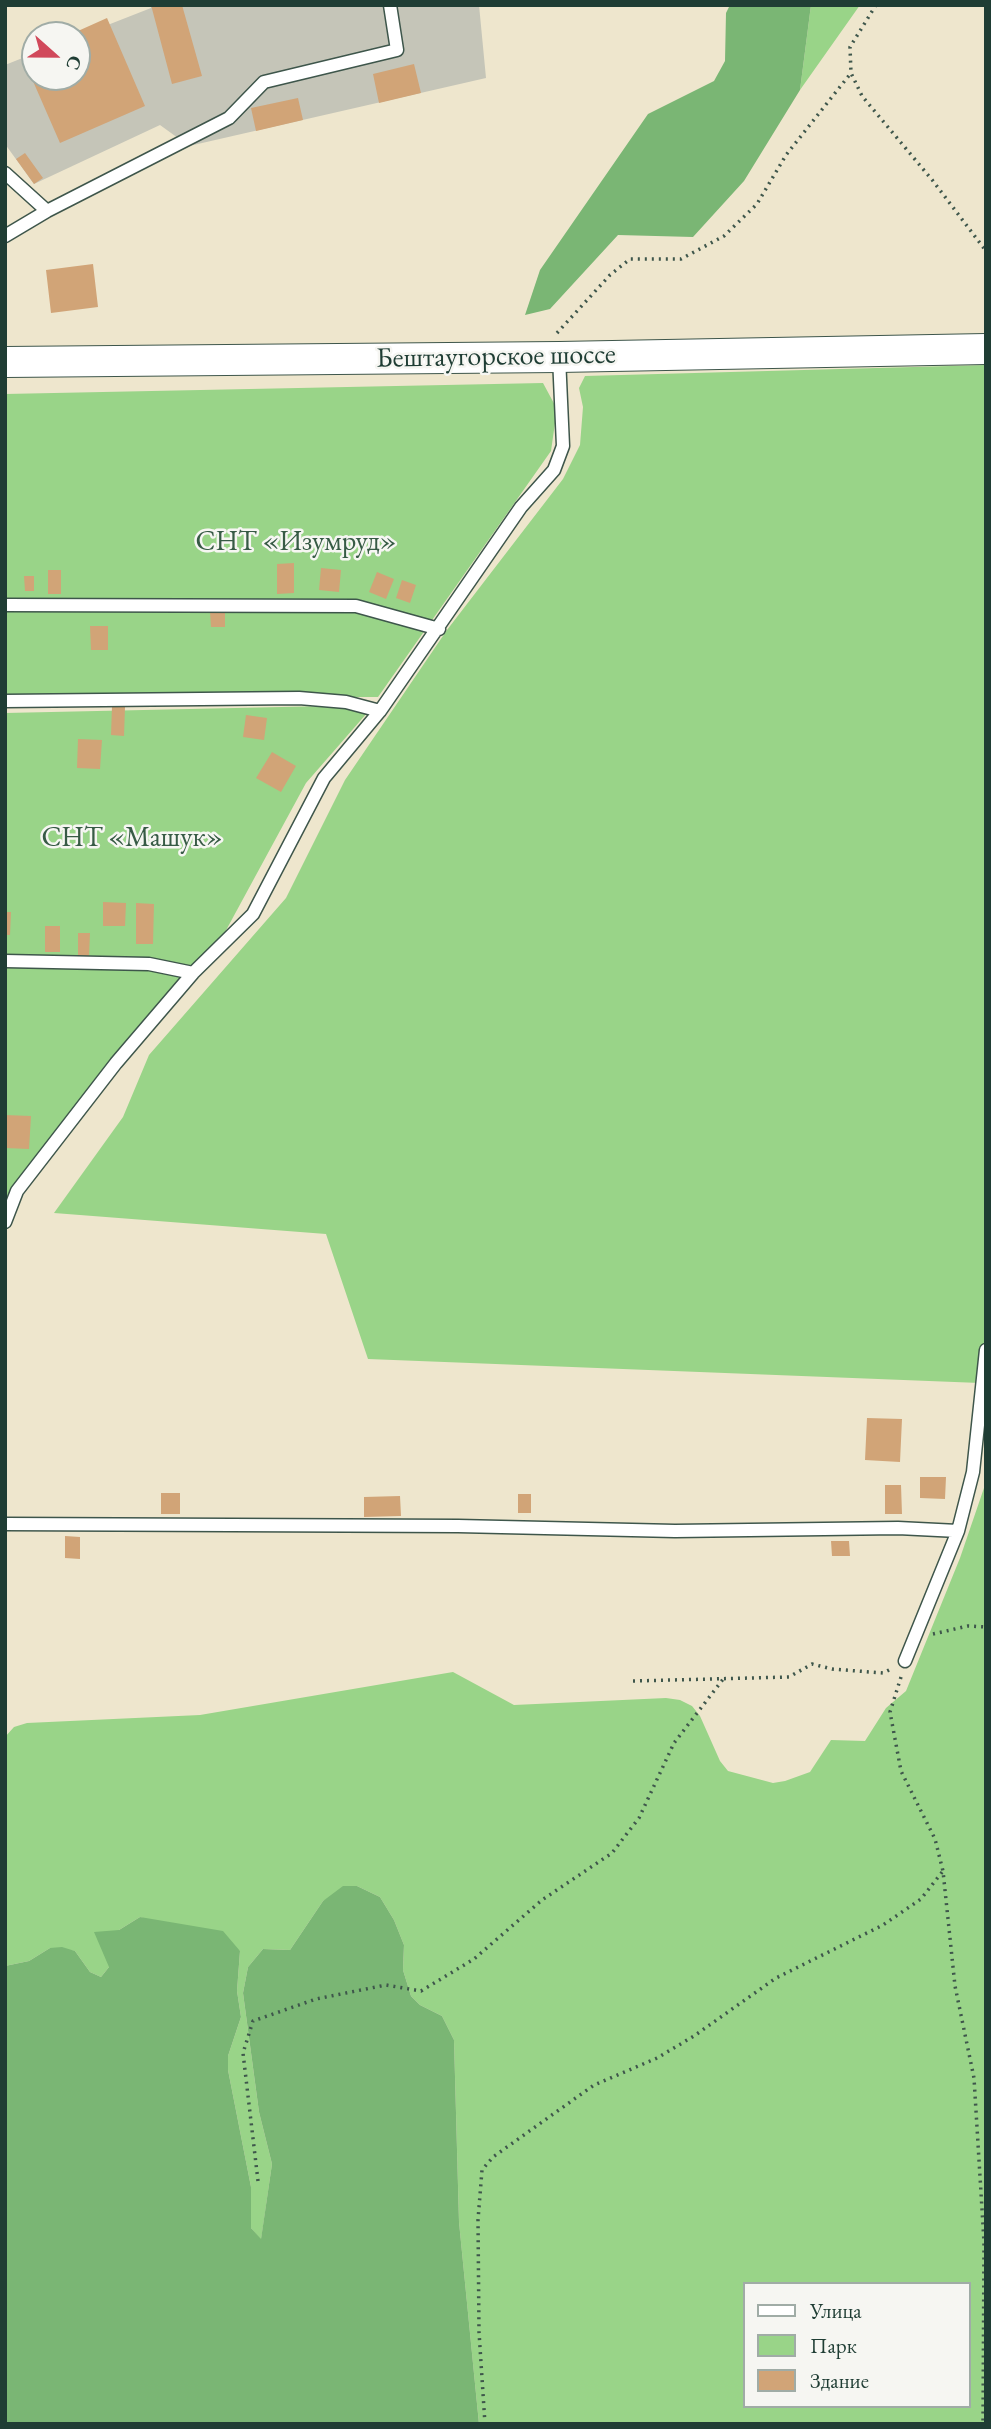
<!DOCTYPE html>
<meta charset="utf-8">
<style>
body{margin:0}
#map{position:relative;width:991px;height:2429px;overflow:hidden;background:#eee6cd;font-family:"EB Garamond",serif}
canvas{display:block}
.frame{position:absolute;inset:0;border:7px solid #1f3d34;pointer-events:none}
.legend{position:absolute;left:743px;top:2282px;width:228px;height:126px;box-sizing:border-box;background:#f6f6f2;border:2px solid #a0aca6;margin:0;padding:9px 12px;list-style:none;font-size:21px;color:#1f3d34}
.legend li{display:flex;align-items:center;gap:14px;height:35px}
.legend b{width:35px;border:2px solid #a0aca6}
.north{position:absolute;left:21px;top:21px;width:70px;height:70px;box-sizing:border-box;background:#f6f6f2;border:2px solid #a0aca6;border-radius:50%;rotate:111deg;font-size:19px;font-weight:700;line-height:28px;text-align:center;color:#1f3d34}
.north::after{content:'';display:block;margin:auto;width:24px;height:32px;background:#d1495b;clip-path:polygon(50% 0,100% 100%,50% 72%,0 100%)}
</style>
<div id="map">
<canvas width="991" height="2429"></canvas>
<div class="frame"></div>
<ul class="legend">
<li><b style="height:9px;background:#fff"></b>Улица</li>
<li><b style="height:19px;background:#99d488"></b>Парк</li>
<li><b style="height:19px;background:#d1a477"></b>Здание</li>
</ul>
<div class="north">С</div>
</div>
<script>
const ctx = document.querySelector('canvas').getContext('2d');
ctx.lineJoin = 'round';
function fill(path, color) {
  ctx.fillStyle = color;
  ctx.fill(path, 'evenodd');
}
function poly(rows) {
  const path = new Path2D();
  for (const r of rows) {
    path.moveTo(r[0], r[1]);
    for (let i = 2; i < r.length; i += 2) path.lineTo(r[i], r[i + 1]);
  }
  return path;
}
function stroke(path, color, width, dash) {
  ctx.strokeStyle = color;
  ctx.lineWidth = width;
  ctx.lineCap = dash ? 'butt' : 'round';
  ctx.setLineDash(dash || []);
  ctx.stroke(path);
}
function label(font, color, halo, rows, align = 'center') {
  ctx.font = font + ' "EB Garamond",serif';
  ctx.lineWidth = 5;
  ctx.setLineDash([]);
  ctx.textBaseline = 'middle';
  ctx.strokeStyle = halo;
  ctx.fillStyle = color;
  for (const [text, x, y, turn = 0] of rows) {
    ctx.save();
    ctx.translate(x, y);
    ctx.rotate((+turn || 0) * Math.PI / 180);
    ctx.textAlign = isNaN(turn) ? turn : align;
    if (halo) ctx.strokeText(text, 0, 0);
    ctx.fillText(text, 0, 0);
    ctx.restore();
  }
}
fill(poly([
 [151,5,479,5,486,78,189,146,160,125,34,184,5,144,5,65,35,53,35,77,77,77,77,37,151,8]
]), '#c5c5b8');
fill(poly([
 [811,5,860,5,800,90],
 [986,365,986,1332,980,1383,368,1359,326,1234,54,1213,123,1117,149,1055,286,898,345,780,447,630,563,479,580,445,583,407,579,388,585,376],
 [543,383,557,409,551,451,378,697,5,697,5,394],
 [374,705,306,783,224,934,5,1203,5,713],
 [986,1475,986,2424,479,2424,459,2222,454,2040,442,2016,420,2005,411,1996,403,1970,404,1945,394,1920,380,1897,357,1886,323,1901,290,1950,263,1949,248,1967,243,1993,259,2112,272,2164,261,2240,251,2228,251,2187,228,2070,228,2056,241,2017,237,1991,240,1951,140,1917,119,1930,109,1967,101,1977,90,1972,75,1951,50,1948,29,1961,5,1966,5,1737,14,1727,27,1723,200,1715,453,1672,514,1705,666,1698,680,1700,692,1706,700,1716,720,1761,728,1771,773,1783,785,1781,810,1772,831,1740,865,1741,886,1708,906,1691,960,1558,985,1485],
 [744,2284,968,2284,968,2406,744,2406]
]), '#99d488');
fill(poly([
 [730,5,811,5,800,90,744,181,693,237,618,235,550,309,525,315,540,270,648,114,714,81,725,61,726,13],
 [343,1886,357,1886,380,1897,394,1920,404,1945,403,1970,411,1996,420,2005,442,2016,454,2040,459,2222,479,2424,5,2424,5,1966,29,1961,50,1948,62,1947,75,1951,90,1972,101,1977,109,1967,94,1932,119,1930,140,1917,223,1931,240,1951,237,1991,241,2017,228,2056,228,2070,251,2187,251,2228,261,2239,272,2164,259,2112,243,1993,248,1967,263,1949,290,1950,323,1901]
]), '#7ab674');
fill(poly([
 [151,5,182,5,202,76,172,84],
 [107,18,145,106,60,143,22,56,35,50,35,77,77,77,77,35,69,35],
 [414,64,421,93,379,103,373,74],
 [298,98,303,120,256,131,251,108],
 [25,153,43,178,34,184,16,159],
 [93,264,98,307,51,313,46,270],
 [294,563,294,593,277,594,277,564],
 [321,568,341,570,339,592,319,590],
 [48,570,61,570,61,594,48,594],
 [377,572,394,579,386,599,369,592],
 [24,576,34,576,34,591,25,591],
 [402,580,416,585,410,603,396,598],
 [225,610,225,627,211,627,210,611],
 [90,626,108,626,108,650,91,650],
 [112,706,125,707,124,736,111,735],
 [246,715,267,718,264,740,243,737],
 [78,739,102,740,100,769,77,768],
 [272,752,296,766,281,792,256,778],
 [103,902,126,903,125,926,103,926],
 [136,903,154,904,153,944,136,944],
 [5,912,11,912,10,935,5,935],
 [45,926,60,926,60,952,45,952],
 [78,933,90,933,89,956,78,956],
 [5,1115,31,1116,29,1149,5,1148],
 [867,1418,902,1419,900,1462,865,1460],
 [920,1477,946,1477,945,1499,920,1498],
 [885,1485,901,1485,902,1514,885,1514],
 [161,1493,180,1493,180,1514,161,1514],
 [518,1494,531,1494,531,1513,518,1513],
 [400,1496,401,1516,364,1517,364,1497],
 [65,1536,80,1537,80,1559,65,1558],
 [831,1541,849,1541,850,1556,832,1556]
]), '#d1a477');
const service = poly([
 [5,173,47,211],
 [5,236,47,211,229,118,264,82,397,50,390,5],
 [5,605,356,606,439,629],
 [5,701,299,698,346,702,380,711],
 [5,961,149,964,193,973],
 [5,1222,17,1191,116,1063,193,973,253,914,324,778,380,711,521,507,554,470,563,446,559,357],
 [5,1524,458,1526,675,1531,898,1528,958,1531],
 [905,1661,958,1531,973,1472,986,1350]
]);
const tertiary = poly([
 [5,362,559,357,986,349]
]);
stroke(service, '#3e564b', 15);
stroke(tertiary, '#3e564b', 32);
stroke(poly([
 [876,5,850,47,851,73,862,96,933,181,986,251],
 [557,333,610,275,630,259,681,259,724,236,757,204,786,155,851,73],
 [933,1634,968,1626,986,1627],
 [901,1677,890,1712,901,1771,935,1839,943,1871,955,1986,974,2078,984,2242,983,2424],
 [633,1681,789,1677,812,1664,832,1669,883,1673,893,1668],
 [258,2181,243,2053,253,2021,316,1999,386,1985,421,1991,474,1959,542,1900,612,1853,639,1818,674,1743,724,1678],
 [485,2424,479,2332,478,2220,482,2170,493,2157,594,2085,657,2058,694,2036,776,1978,883,1925,921,1899,943,1871]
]), '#3e564b', 3.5, [2, 5]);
stroke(service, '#fff', 12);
stroke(tertiary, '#fff', 30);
label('28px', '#1f3d34', '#f6f6f2', [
 ["Бештаугорское шоссе",496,357,-1]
]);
label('28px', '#375b45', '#f6f6f2', [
 ["СНТ «Изумруд»",296,542],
 ["СНТ «Машук»",132,838]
]);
</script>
